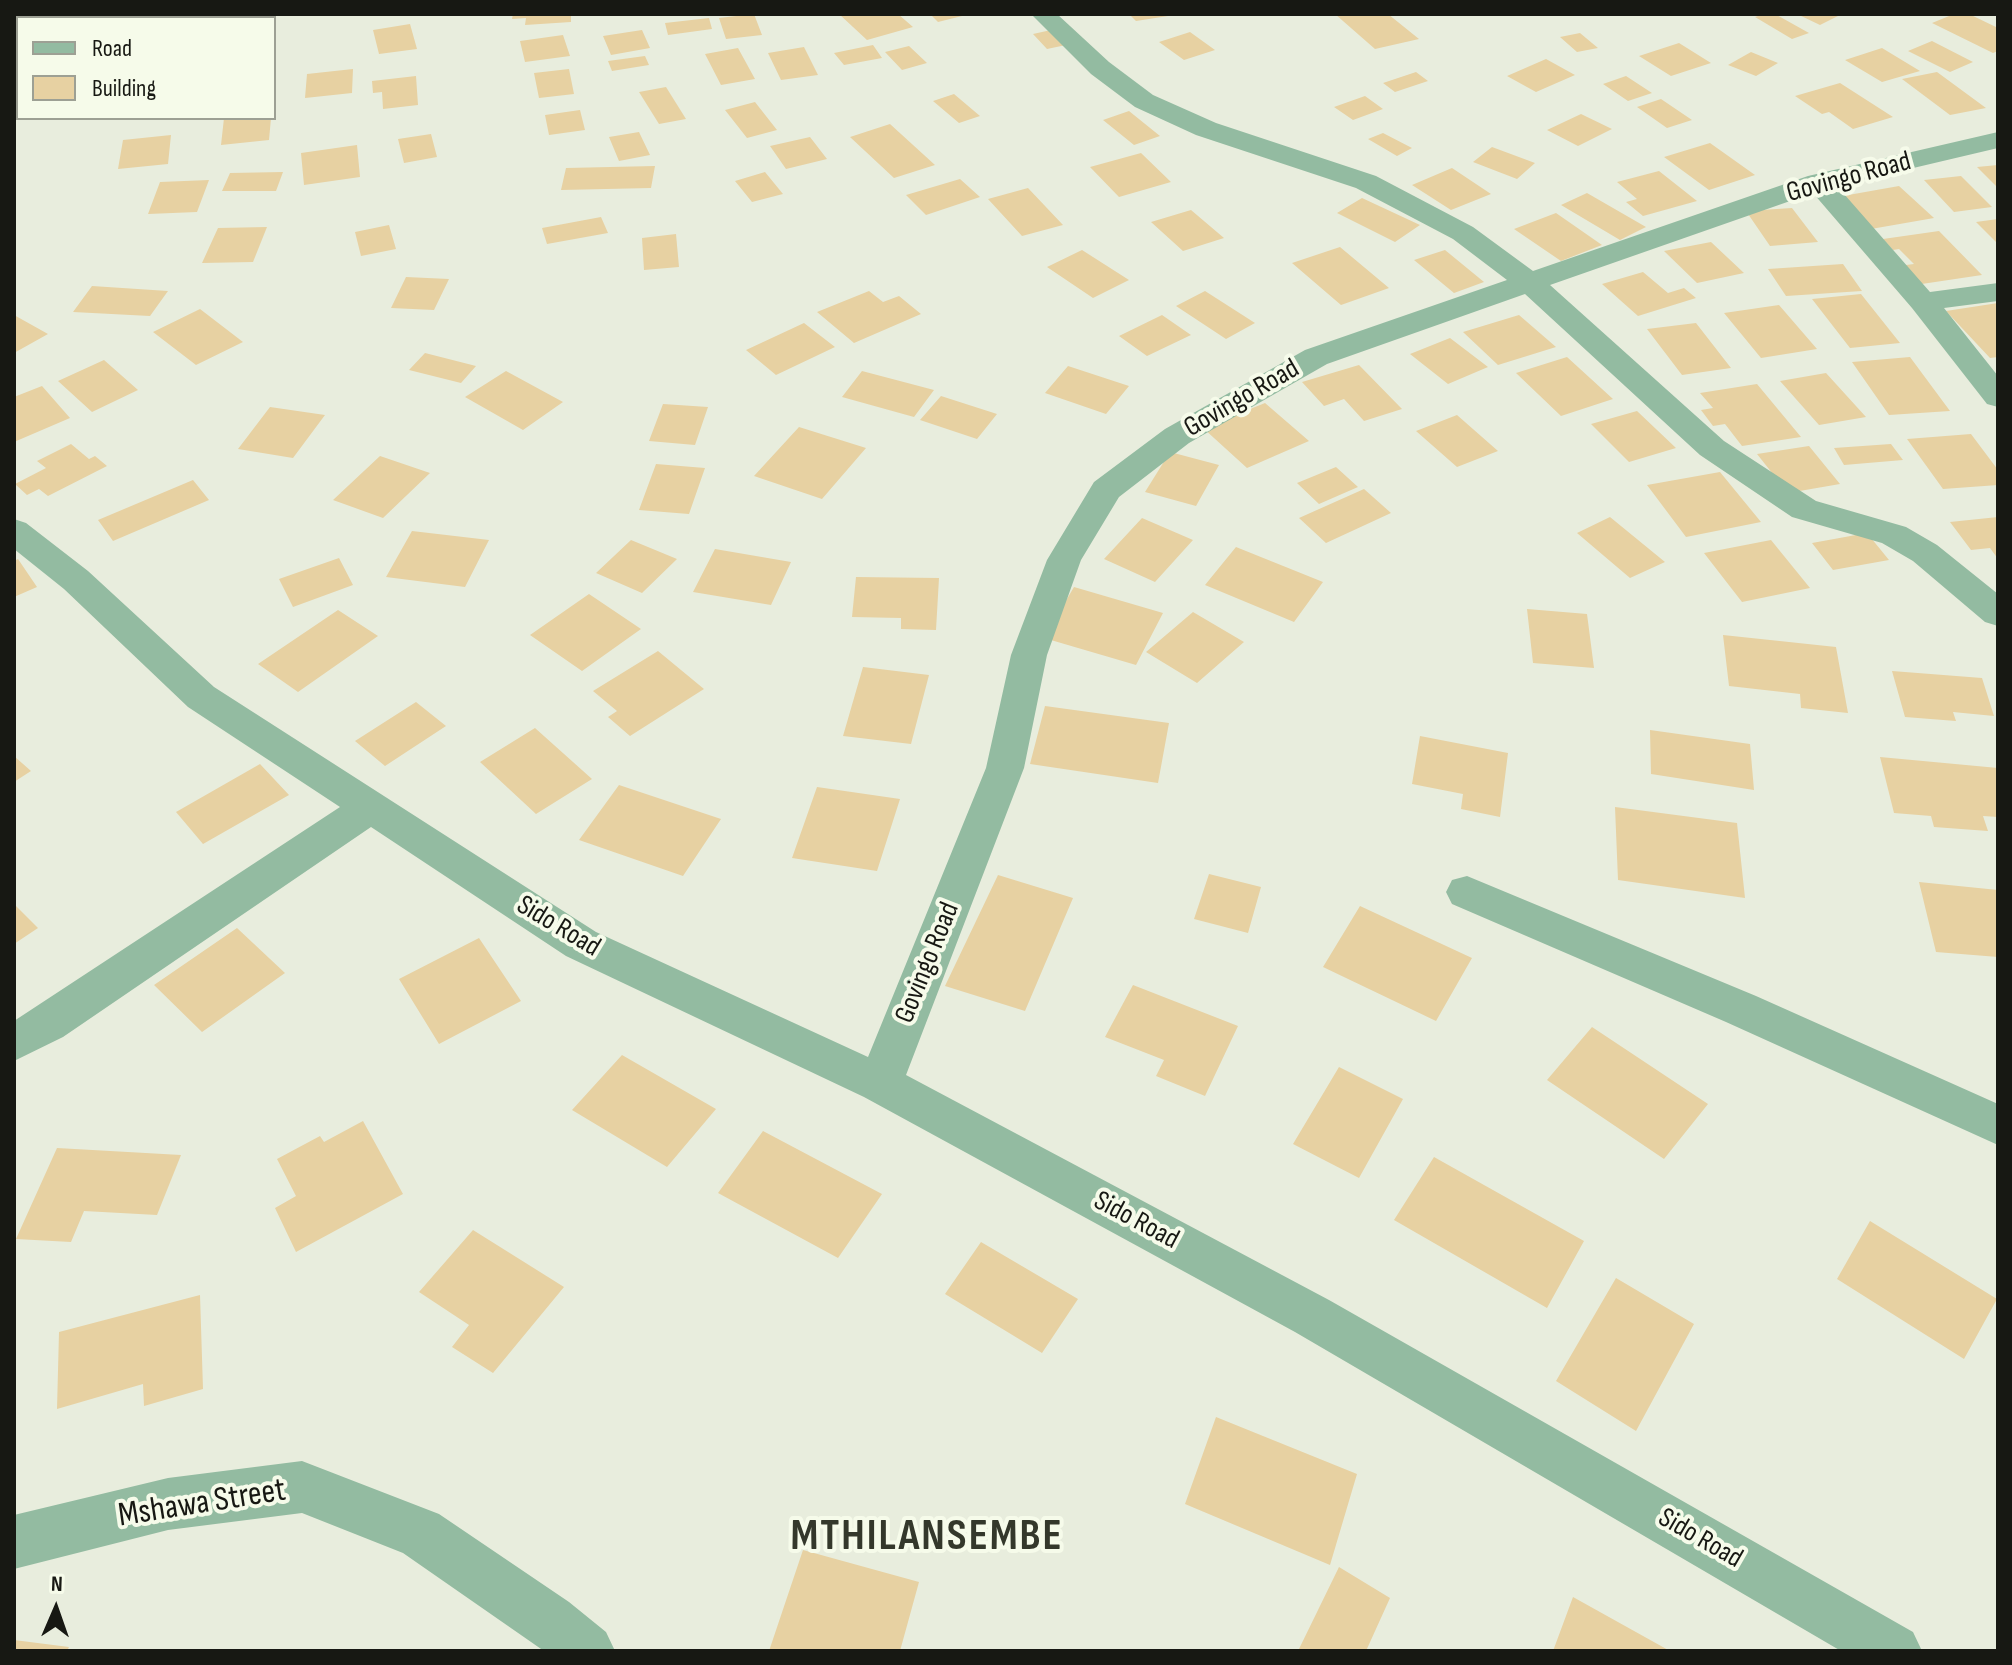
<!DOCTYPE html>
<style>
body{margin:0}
#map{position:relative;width:2012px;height:1665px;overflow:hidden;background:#e8eddd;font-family:"Sofia Sans Condensed",sans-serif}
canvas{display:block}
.frame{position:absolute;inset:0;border:16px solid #171813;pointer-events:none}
.legend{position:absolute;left:16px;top:16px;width:260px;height:104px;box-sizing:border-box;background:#f6fbea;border:2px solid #9da094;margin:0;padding:10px 14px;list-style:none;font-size:24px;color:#171813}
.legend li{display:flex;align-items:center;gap:16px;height:40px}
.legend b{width:40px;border:2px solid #9da094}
.north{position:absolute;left:16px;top:1569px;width:80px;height:80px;-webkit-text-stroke:6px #f6fbea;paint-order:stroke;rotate:2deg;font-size:22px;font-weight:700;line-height:32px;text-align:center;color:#171813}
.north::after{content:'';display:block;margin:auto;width:28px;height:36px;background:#171813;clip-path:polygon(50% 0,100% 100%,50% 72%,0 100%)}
</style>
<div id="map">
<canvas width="2012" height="1665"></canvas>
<div class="frame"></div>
<ul class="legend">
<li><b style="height:10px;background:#93bba1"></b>Road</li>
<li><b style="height:22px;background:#e7d1a2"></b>Building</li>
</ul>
<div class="north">N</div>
</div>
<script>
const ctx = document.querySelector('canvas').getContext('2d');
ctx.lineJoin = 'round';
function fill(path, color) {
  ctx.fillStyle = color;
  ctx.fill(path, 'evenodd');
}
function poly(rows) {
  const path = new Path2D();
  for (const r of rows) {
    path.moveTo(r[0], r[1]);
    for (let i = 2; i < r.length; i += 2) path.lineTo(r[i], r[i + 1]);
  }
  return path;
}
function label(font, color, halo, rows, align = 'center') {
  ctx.font = font + ' "Sofia Sans Condensed",sans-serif';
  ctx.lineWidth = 8;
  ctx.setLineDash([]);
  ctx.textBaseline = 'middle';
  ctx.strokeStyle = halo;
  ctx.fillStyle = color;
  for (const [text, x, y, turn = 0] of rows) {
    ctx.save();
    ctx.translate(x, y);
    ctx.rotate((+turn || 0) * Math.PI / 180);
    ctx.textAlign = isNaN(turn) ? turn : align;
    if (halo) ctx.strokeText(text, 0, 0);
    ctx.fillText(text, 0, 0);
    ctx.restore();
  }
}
fill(poly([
 [513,14,571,14,571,22,525,25,526,18,512,19],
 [754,14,762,35,726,39,719,18],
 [839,14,898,14,913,27,867,40],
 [930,14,966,14,966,15,938,22],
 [1129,14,1168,14,1168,16,1136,21],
 [1335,14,1388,14,1419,39,1375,49],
 [1764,14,1775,14,1809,33,1792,39,1755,17],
 [1797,14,1842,14,1820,25],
 [1954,14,1969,14,1998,28,1998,51,1993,53,1932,23],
 [709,18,712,29,668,35,665,23],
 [410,24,417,49,379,54,373,30],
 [642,30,650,48,611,55,603,36],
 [1051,30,1066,45,1047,49,1033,34],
 [1190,32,1215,50,1184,60,1159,42],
 [1580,33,1598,48,1577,52,1560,37],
 [563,35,570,56,525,62,520,41],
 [1932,41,1973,62,1950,72,1908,51],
 [1679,43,1711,63,1671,76,1639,56],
 [873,45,882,58,844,65,834,53],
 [909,46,927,63,902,70,885,52],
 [804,47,818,75,781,80,768,53],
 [738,48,755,79,721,85,705,54],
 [1882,48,1920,71,1882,82,1845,60],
 [1751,52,1778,63,1756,76,1728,65],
 [645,56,649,65,612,71,608,61],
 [1546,59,1575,75,1536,92,1507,76],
 [353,69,352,93,305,98,307,74],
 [569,69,574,94,539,98,534,73],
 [1416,72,1428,81,1395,92,1383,83],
 [1937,72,1986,108,1950,115,1902,79],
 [416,76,418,105,383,109,382,92,373,93,372,81],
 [1626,76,1652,93,1628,101,1603,84],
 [1840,83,1893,117,1853,129,1829,112,1822,114,1795,96],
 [666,87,686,119,659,124,639,92],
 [954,94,980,116,959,123,933,101],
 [1365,96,1383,109,1353,120,1334,107],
 [1661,99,1692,120,1667,128,1637,107],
 [755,102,777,130,747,138,725,110],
 [580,110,585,130,549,135,545,115],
 [1129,111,1160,136,1134,145,1103,120],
 [1581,114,1612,129,1578,146,1547,130],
 [224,118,271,118,269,140,221,145],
 [890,124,935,165,894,178,850,137],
 [639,132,650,155,619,161,609,137],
 [1383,133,1412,148,1397,156,1368,139],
 [431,134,437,157,404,163,398,139],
 [171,135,168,164,118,169,123,140],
 [810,137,827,159,786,169,770,146],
 [1710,143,1755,175,1709,190,1664,157],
 [357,145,360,177,304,185,301,153],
 [1492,147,1535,163,1517,179,1473,162],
 [1141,153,1171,182,1119,197,1090,167],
 [1998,165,1998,188,1977,167],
 [655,166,651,188,561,190,566,168],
 [1452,168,1491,194,1451,210,1412,185],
 [1659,171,1697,201,1643,216,1626,202,1637,199,1617,182],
 [283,172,276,191,222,191,230,173],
 [765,172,783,194,752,202,735,181],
 [1961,176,1992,207,1954,212,1924,180],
 [960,179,980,197,926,215,906,195],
 [209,180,197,212,148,214,160,182],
 [1899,186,1934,218,1871,229,1837,197],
 [1028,188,1063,225,1022,236,988,199],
 [1587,193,1646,227,1620,240,1561,205],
 [1362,198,1420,225,1395,242,1337,213],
 [1792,208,1818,242,1770,246,1746,211],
 [1191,210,1224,238,1183,251,1151,222],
 [1556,213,1602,245,1561,261,1514,229],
 [601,217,608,233,547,244,542,228],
 [1998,219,1998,244,1976,222],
 [389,225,396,249,361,256,355,232],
 [267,227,253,262,202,263,218,228],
 [1939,231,1982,275,1915,285,1898,266,1914,264,1899,249,1893,250,1883,239],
 [676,234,679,267,644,270,642,238],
 [1711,242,1744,273,1697,283,1664,251],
 [1340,247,1389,288,1341,305,1292,263],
 [1082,250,1129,280,1093,298,1047,267],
 [1445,250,1484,282,1454,293,1414,260],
 [1843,264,1862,291,1786,296,1768,269],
 [1643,272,1668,293,1684,288,1696,298,1638,316,1602,284],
 [406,277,449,279,434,310,391,308],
 [92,286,168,291,150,316,73,312],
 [869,291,883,302,899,296,921,314,854,343,817,312],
 [1205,291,1255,323,1226,339,1176,306],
 [1861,294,1900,343,1850,348,1812,299],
 [1998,303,1998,357,1990,358,1946,311],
 [1779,305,1817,349,1761,358,1724,313],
 [200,309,243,342,196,365,153,332],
 [14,315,48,334,14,353],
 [1162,315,1191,335,1147,356,1119,336],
 [1519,315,1556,347,1498,365,1463,332],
 [804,323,835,347,776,375,746,350],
 [1696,323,1731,368,1682,375,1647,329],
 [1450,338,1488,367,1448,384,1410,354],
 [425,353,476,366,461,383,409,370],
 [1567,357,1613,399,1561,416,1516,373],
 [1910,357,1950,411,1889,415,1852,362],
 [104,360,138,390,92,412,58,381],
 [1359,365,1402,409,1364,421,1344,399,1324,406,1302,382],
 [1068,366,1129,386,1106,414,1045,393],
 [506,371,563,402,523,430,465,397],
 [862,371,934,390,914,417,842,397],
 [1826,373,1866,417,1819,425,1780,381],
 [1757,384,1801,437,1742,446,1725,424,1713,426,1701,410,1713,408,1700,393],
 [42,386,70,418,14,442,14,397],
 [941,396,997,414,977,439,920,420],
 [1265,403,1309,441,1247,468,1203,428],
 [663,404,708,407,695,445,649,441],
 [270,407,325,415,293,458,238,449],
 [1637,411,1676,448,1629,462,1591,424],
 [1457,415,1498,451,1457,467,1416,431],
 [799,427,866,448,822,499,754,476],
 [1971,434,1998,470,1998,485,1943,489,1907,439],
 [71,444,89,459,95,456,107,466,48,496,39,489,27,495,15,484,46,468,37,461],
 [1891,444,1903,460,1844,465,1834,448],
 [1809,446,1840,484,1788,493,1757,454],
 [1170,452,1219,465,1196,506,1145,492],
 [380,456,430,473,383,518,333,500],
 [656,464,705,468,689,514,639,510],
 [1336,467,1358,487,1319,504,1297,483],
 [1720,472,1761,522,1686,537,1647,485],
 [193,480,209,500,113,541,98,520],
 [1364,489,1391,513,1326,543,1299,518],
 [1610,517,1665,562,1630,578,1577,533],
 [1998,517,1998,559,1990,548,1971,550,1950,522],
 [1142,518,1193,540,1155,582,1104,559],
 [412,531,489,540,465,587,386,577],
 [1867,533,1889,560,1833,570,1812,543],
 [631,540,677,559,642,593,596,573],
 [1771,540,1810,588,1742,602,1704,553],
 [1236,547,1323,582,1294,622,1205,585],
 [715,549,791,562,771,605,693,592],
 [339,558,353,585,293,607,279,579],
 [18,559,37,587,14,597,14,561],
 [856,577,939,578,936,630,901,629,901,618,852,617],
 [1074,587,1163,613,1136,665,1044,638],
 [589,594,641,629,582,671,530,635],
 [1527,609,1587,614,1594,668,1533,663],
 [338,610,378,636,298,692,258,664],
 [1193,612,1244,642,1197,683,1146,652],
 [1723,635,1836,647,1848,713,1801,708,1800,694,1729,686],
 [658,651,704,689,630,736,608,717,617,711,593,691],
 [863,667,929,675,911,744,843,736],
 [1892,671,1982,678,1994,716,1953,712,1956,721,1905,717],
 [416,702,446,726,385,766,355,741],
 [1045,706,1169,723,1158,783,1030,764],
 [535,728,592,779,536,814,480,762],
 [1650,730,1750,744,1754,790,1651,774],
 [1420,736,1508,753,1500,817,1461,809,1463,794,1412,784],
 [14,756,31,771,14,782],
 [1880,757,1998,768,1998,817,1983,816,1988,831,1934,827,1931,816,1894,813],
 [260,764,289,795,203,844,176,812],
 [619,785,721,819,683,876,579,840],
 [817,787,900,799,877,871,792,858],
 [1615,807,1737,823,1745,898,1618,880],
 [1209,874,1261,887,1248,933,1194,919],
 [998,875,1073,898,1025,1011,945,986],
 [1919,882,1998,890,1998,957,1936,952],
 [14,904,38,928,14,944],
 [1360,906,1472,958,1436,1021,1323,967],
 [237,928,285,973,202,1032,154,985],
 [479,938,521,1001,439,1044,399,979],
 [1133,985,1238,1026,1205,1096,1156,1076,1164,1060,1105,1037],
 [1592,1027,1708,1104,1664,1159,1547,1080],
 [622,1055,716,1109,667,1167,572,1110],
 [1339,1067,1403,1099,1359,1178,1293,1144],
 [363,1121,403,1194,296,1252,275,1208,296,1196,277,1159,320,1136,324,1142],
 [763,1131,882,1194,838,1258,718,1193],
 [57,1148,181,1155,157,1215,84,1211,71,1242,16,1239],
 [1434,1157,1584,1241,1547,1308,1394,1220],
 [1870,1221,1997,1299,1964,1359,1837,1279],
 [473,1230,564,1287,493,1373,452,1347,469,1325,419,1292],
 [981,1242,1078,1299,1042,1353,945,1294],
 [1616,1278,1694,1324,1636,1431,1556,1381],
 [200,1295,203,1389,144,1406,143,1384,57,1409,59,1332],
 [1216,1417,1357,1474,1330,1565,1185,1504],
 [803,1550,919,1582,900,1651,769,1651],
 [1339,1567,1390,1598,1366,1651,1298,1651],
 [1573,1597,1670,1651,1553,1651],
 [14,1640,69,1647,67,1651,14,1651]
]), '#e7d1a2');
fill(poly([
 [1031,14,1057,14,1109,62,1153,95,1216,123,1376,176,1473,227,1533,271,1808,176,1998,132,1998,148,1837,186,1930,292,1998,283,1998,301,1944,308,1998,376,1998,407,1987,404,1912,308,1813,193,1550,285,1724,441,1816,501,1906,527,1937,545,1998,594,1998,626,1985,622,1913,561,1882,543,1792,517,1700,455,1525,294,1327,364,1189,443,1119,497,1081,560,1047,655,1024,768,906,1075,1329,1300,1913,1632,1922,1651,1841,1651,1295,1332,864,1097,566,956,371,827,63,1037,14,1061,14,1021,340,807,188,707,64,589,14,549,14,519,26,523,88,571,214,687,596,932,868,1057,986,768,1011,655,1047,560,1094,482,1165,429,1305,350,1507,280,1453,239,1356,188,1196,135,1135,107,1091,74,1031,14],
 [1467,876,1756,996,1998,1104,1998,1145,1726,1022,1452,904,1446,892,1452,880,1467,876],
 [302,1461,439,1514,569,1602,606,1632,615,1651,544,1651,403,1553,302,1513,168,1530,14,1569,14,1515,168,1478,302,1461]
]), '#93bba1');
label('28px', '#171813', '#f6fbea', [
 ["Govingo Road",1849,178,-15],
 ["Govingo Road",1242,399,-30],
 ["Sido Road",558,927,31],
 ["Govingo Road",928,963,-68],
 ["Sido Road",1136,1221,28],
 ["Sido Road",1700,1539,30]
]);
label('34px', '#171813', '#f6fbea', [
 ["Mshawa Street",202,1504,-9]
]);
ctx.letterSpacing = '2px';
label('bold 44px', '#34382b', '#f6fbea', [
 ["MTHILANSEMBE",927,1538]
]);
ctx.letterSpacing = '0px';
</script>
